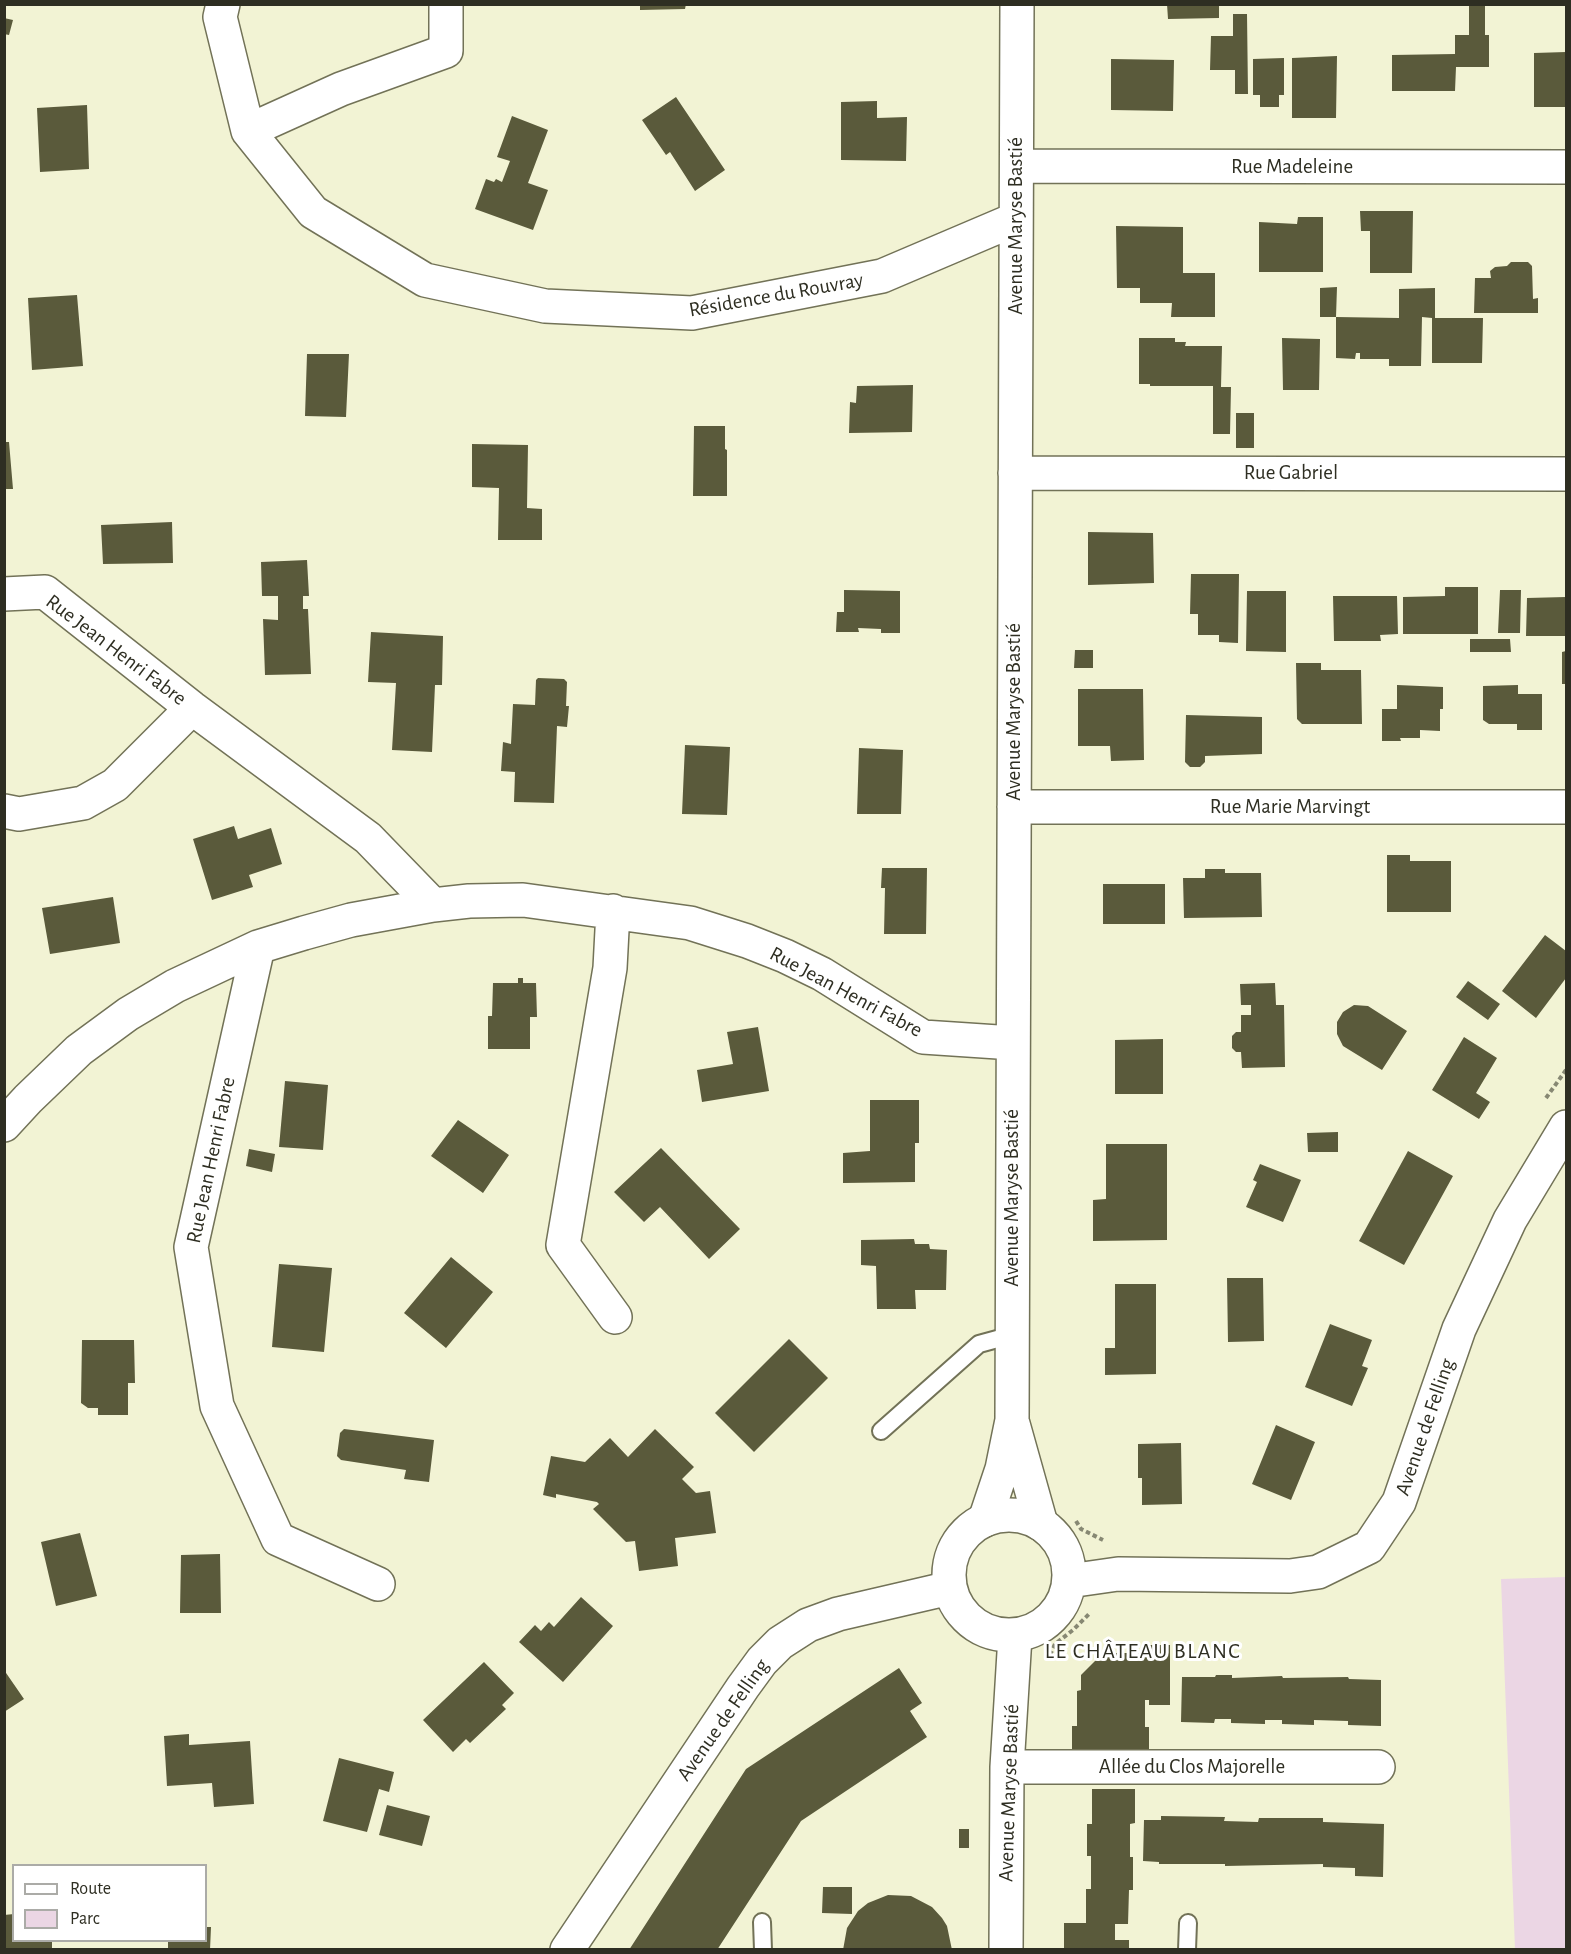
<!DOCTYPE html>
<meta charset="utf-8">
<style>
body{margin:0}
#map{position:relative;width:1571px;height:1954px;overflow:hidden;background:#f2f3d4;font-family:"Alegreya Sans",sans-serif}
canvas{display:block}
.frame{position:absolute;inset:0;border:6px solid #2e2e22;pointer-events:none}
.legend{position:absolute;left:12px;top:1864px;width:195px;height:78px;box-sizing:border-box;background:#fff;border:2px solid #ababa7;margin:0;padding:8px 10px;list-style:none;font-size:18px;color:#2e2e22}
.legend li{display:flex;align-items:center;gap:12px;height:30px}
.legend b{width:30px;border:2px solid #ababa7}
</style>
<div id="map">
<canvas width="1571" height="1954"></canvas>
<div class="frame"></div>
<ul class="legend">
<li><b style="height:8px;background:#fff"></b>Route</li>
<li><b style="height:16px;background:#ebd6e4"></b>Parc</li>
</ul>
</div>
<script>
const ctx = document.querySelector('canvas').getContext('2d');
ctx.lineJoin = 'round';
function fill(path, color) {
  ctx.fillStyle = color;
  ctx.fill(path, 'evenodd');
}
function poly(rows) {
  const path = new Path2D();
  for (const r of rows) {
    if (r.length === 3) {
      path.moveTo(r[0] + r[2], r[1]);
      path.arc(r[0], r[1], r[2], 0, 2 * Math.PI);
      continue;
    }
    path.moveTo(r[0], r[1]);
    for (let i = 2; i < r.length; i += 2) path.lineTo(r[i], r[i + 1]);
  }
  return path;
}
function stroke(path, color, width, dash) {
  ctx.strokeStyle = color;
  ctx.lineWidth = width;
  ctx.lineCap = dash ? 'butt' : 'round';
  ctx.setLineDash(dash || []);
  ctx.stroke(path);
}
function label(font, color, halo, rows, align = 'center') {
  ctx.font = font + ' "Alegreya Sans",sans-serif';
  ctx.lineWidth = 6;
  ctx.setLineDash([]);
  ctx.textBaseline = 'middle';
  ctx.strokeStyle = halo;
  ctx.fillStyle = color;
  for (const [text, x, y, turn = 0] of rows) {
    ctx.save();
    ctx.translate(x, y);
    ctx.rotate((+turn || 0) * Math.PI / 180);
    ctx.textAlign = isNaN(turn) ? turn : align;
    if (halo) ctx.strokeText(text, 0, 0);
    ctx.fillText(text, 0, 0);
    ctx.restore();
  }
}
fill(poly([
 [1566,1577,1566,1949,1515,1949,1501,1579]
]), '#ebd6e4');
fill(poly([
 [640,4,686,4,685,9,640,10],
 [1167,4,1219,4,1219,18,1168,19],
 [1469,4,1485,4,1485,35,1489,35,1489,67,1456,67,1455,91,1392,91,1392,55,1455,54,1455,35,1469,35],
 [1233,14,1247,14,1248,94,1235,94,1235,70,1210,70,1211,36,1233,36],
 [4,18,13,20,9,35,4,34],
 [1566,52,1566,107,1534,107,1534,53],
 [1337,56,1336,118,1292,118,1292,58],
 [1284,58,1284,95,1279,95,1279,107,1260,107,1260,95,1253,95,1253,59],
 [1111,59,1174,60,1173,111,1111,110],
 [676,97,725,170,695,191,670,152,666,155,642,120],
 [877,101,877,118,907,117,906,161,841,160,841,102],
 [87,105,89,169,40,172,37,108],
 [512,116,548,130,528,183,548,190,533,230,475,209,486,179,494,182,496,179,502,182,510,161,497,157],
 [1360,211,1413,211,1412,273,1370,273,1370,231,1361,231],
 [1298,217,1323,217,1323,272,1259,272,1259,222,1297,224],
 [1116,226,1183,227,1183,273,1215,273,1215,317,1171,317,1172,303,1140,303,1140,288,1117,288],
 [1511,262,1528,262,1532,266,1533,299,1538,298,1538,313,1474,313,1475,278,1491,278,1490,271,1495,267,1507,266],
 [1337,287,1336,317,1399,318,1399,289,1435,288,1435,318,1483,318,1482,363,1432,363,1432,318,1422,317,1421,366,1389,366,1389,359,1360,359,1360,353,1356,353,1355,359,1336,358,1336,317,1320,317,1320,288],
 [77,295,83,366,32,370,28,298],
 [1139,338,1175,338,1175,342,1186,342,1185,346,1222,346,1221,387,1231,387,1230,434,1213,434,1213,386,1150,386,1150,384,1139,384],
 [1282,338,1320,339,1319,390,1283,390],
 [307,354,349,354,346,417,305,416],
 [913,385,912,432,849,433,850,402,856,403,857,386],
 [1236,413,1254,413,1254,448,1236,448],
 [694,426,725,426,725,449,727,450,727,496,693,496],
 [4,442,9,442,13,489,4,489],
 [472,444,528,445,527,508,542,509,542,540,498,540,499,488,472,487],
 [172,522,173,563,103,564,101,525],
 [1088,532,1153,533,1154,583,1088,585],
 [307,560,309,596,303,596,303,609,308,609,311,674,265,675,263,619,278,620,278,596,262,596,261,562],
 [1191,574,1239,574,1238,643,1219,642,1219,635,1198,635,1198,614,1190,614],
 [1445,587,1478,587,1478,634,1403,634,1403,597,1445,596],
 [844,590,900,591,900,633,881,633,881,629,858,628,859,632,836,632,837,612,844,612],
 [1500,590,1521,590,1520,633,1498,633],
 [1247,591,1286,591,1286,652,1246,651],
 [1333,596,1397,596,1398,634,1380,635,1381,641,1334,641],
 [1566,597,1566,636,1526,636,1527,598],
 [371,632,443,636,442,685,435,685,432,752,392,750,396,683,368,682],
 [1470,639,1510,639,1511,652,1470,652],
 [1075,650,1093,650,1093,668,1074,668],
 [1566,651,1566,684,1562,684,1562,652],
 [1296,663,1321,663,1321,670,1361,670,1362,724,1302,724,1297,719],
 [538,678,564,679,567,682,566,706,569,706,567,727,557,726,554,803,514,802,515,772,501,771,503,742,511,744,513,704,535,705,536,680],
 [1397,685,1443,687,1443,709,1440,709,1440,731,1420,730,1420,738,1400,738,1401,741,1382,741,1382,709,1397,709],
 [1518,685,1518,694,1542,694,1542,730,1517,730,1517,724,1489,724,1483,720,1483,686],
 [1078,689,1143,689,1144,760,1111,761,1110,746,1078,746],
 [1186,715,1262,717,1262,754,1205,756,1205,762,1200,767,1190,767,1185,762],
 [685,745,730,747,727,815,682,814],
 [859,748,903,750,901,814,857,814],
 [234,826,238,839,271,828,282,864,249,875,253,887,212,900,193,839],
 [1387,855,1410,855,1410,861,1451,861,1451,912,1387,912],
 [882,868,927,868,926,934,884,934,885,888,881,888],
 [1205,869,1225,869,1225,873,1261,873,1262,917,1184,918,1183,878,1205,878],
 [1103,884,1165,884,1165,924,1103,924],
 [113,897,120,943,50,954,42,908],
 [1545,935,1566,951,1566,978,1536,1018,1502,991],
 [518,978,523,978,523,983,536,983,537,1017,530,1017,530,1049,488,1049,488,1016,492,1016,493,983,518,983],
 [1468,981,1500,1004,1488,1020,1456,997],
 [1275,983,1276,1005,1284,1005,1285,1067,1242,1068,1241,1052,1236,1052,1232,1048,1232,1036,1236,1032,1241,1032,1241,1015,1251,1015,1251,1005,1241,1005,1240,984],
 [1354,1005,1368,1006,1407,1031,1382,1070,1343,1046,1337,1034,1337,1022,1343,1012],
 [758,1027,769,1091,702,1102,697,1070,733,1064,727,1032],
 [1464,1037,1497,1058,1476,1093,1490,1102,1479,1119,1432,1090],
 [1163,1039,1163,1094,1115,1094,1115,1040],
 [285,1081,328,1085,323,1150,279,1147],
 [870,1100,919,1100,919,1143,915,1143,915,1182,843,1183,843,1153,870,1151],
 [458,1120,509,1155,483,1193,431,1156],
 [1338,1132,1338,1152,1308,1152,1307,1133],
 [1106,1144,1167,1144,1167,1240,1093,1241,1093,1200,1106,1199],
 [661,1148,740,1229,709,1259,660,1207,644,1222,614,1192],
 [249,1149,275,1154,272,1172,246,1166],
 [1408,1151,1453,1176,1404,1265,1359,1241],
 [1260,1164,1301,1180,1283,1222,1246,1207,1257,1182,1253,1180],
 [914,1239,915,1244,929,1244,930,1249,947,1250,946,1290,915,1290,916,1309,877,1309,876,1266,861,1265,861,1240],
 [451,1257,493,1292,446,1348,404,1313],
 [279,1264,332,1268,324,1352,272,1347],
 [1227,1278,1263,1278,1264,1341,1228,1342],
 [1115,1284,1156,1284,1156,1374,1105,1375,1105,1348,1115,1348],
 [1330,1324,1372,1340,1362,1366,1368,1368,1352,1406,1305,1387],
 [789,1339,828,1378,754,1452,715,1413],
 [82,1340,134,1340,135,1383,128,1383,128,1415,98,1415,98,1408,88,1408,81,1403],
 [1276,1425,1315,1442,1291,1500,1252,1484],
 [344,1429,434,1440,429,1482,404,1479,406,1470,341,1460,337,1456,340,1433],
 [655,1429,694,1467,682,1479,696,1493,710,1491,716,1533,675,1538,678,1566,639,1571,635,1541,626,1542,593,1509,599,1504,597,1502,556,1494,556,1498,543,1495,551,1456,585,1462,610,1438,628,1457],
 [1181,1443,1182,1504,1142,1505,1142,1478,1138,1478,1138,1444],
 [80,1533,97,1596,56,1606,41,1542],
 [220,1554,221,1613,180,1613,181,1555],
 [581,1597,613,1626,563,1682,519,1642,535,1625,541,1631,549,1622,554,1627],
 [1144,1645,1170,1645,1170,1705,1149,1705,1149,1700,1145,1700,1145,1727,1149,1727,1149,1757,1072,1756,1072,1726,1077,1726,1077,1691,1081,1690,1081,1675,1103,1653,1144,1653],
 [484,1662,514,1693,502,1705,506,1709,470,1743,466,1739,453,1752,423,1720],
 [899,1668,922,1703,910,1711,927,1737,801,1821,717,1950,629,1950,746,1769],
 [4,1670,24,1699,4,1712],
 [1216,1675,1232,1675,1232,1678,1282,1676,1283,1678,1348,1677,1349,1679,1381,1680,1381,1726,1348,1725,1348,1721,1314,1720,1314,1725,1282,1724,1282,1720,1265,1720,1265,1724,1231,1723,1231,1719,1215,1719,1214,1723,1181,1722,1182,1677,1215,1677],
 [189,1734,189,1745,250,1741,254,1804,214,1807,212,1783,167,1786,164,1736],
 [339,1758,394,1772,389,1792,379,1789,367,1832,323,1821],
 [1092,1789,1135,1789,1135,1823,1130,1824,1130,1857,1133,1857,1133,1890,1129,1890,1128,1924,1115,1924,1115,1940,1129,1940,1129,1950,1064,1950,1064,1923,1086,1923,1086,1889,1091,1889,1091,1856,1087,1856,1087,1824,1092,1824],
 [387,1805,430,1816,422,1846,379,1835],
 [1161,1816,1225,1817,1224,1821,1258,1822,1259,1818,1323,1818,1323,1822,1384,1824,1383,1877,1355,1876,1355,1868,1323,1867,1323,1864,1225,1866,1225,1864,1159,1864,1159,1862,1143,1861,1144,1820,1161,1820],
 [959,1829,969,1829,969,1848,959,1848],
 [823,1887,852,1887,852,1914,822,1913],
 [888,1895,911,1896,932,1907,942,1918,947,1926,952,1950,843,1950,847,1928,858,1911,868,1903],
 [14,1914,14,1941,52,1941,52,1950,4,1950,4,1915],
 [206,1927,211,1927,210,1950,168,1950,168,1941,206,1941]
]), '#5a5a3b');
const service = poly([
 [881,1431,979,1344,1012,1335],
 [762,1922,763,1950],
 [1187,1950,1188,1923]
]);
const minor = poly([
 [223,4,220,17,248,131,313,212,425,280,545,306,692,313,882,276,1016,219],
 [248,131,341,89,446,51,446,4],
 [1017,166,1566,167],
 [1015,473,1566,474],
 [4,594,45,592,192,708,368,838,433,905],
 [1014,807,1566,807],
 [4,811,19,814,83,803,115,785,192,708],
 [613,911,610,968,563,1245,615,1317],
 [258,947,191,1247,217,1406,278,1539,378,1584],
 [4,1125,28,1099,79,1050,128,1014,175,986,258,947,304,933,351,920,433,905,469,901,523,900,690,923,747,941,785,956,822,974,923,1037,1013,1043],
 [1013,1424,1041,1524],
 [985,1520,1002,1469,1012,1420,1017,4],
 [1007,1767,1378,1767],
 [1006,1950,1007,1767,1015,1636]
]);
const tertiary = poly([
 [1009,1575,60],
 [1069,1581,1118,1574,1290,1576,1318,1572,1369,1547,1399,1502,1459,1329,1510,1220,1566,1127],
 [567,1950,743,1687,762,1661,780,1643,808,1625,838,1614,950,1588]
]);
stroke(service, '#727257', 20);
stroke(minor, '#727257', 36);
stroke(tertiary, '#727257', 36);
stroke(poly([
 [1546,1098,1566,1070],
 [1076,1521,1081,1529,1103,1540],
 [1050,1655,1055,1644,1073,1630,1089,1614]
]), '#878873', 4, [4.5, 3]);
stroke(service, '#fff', 16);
stroke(minor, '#fff', 33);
stroke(tertiary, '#fff', 33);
label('21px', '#2e2e22', '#fff', [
 ["Rue Madeleine",1292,167],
 ["Avenue Maryse Bastié",1016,226,-90],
 ["Résidence du Rouvray",776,295,-10],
 ["Rue Gabriel",1291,473],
 ["Rue Jean Henri Fabre",116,650,37],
 ["Avenue Maryse Bastié",1014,712,-90],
 ["Rue Marie Marvingt",1290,807],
 ["Rue Jean Henri Fabre",846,992,28],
 ["Rue Jean Henri Fabre",211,1160,-78],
 ["Avenue Maryse Bastié",1012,1198,-90],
 ["Avenue de Felling",1425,1427,-71],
 ["Avenue de Felling",723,1720,-55],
 ["Allée du Clos Majorelle",1192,1767],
 ["Avenue Maryse Bastié",1009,1793,-88]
]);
ctx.letterSpacing = '1.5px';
label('22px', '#2e2e22', '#fff', [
 ["LE CHÂTEAU BLANC",1143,1651]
]);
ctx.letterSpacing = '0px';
</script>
